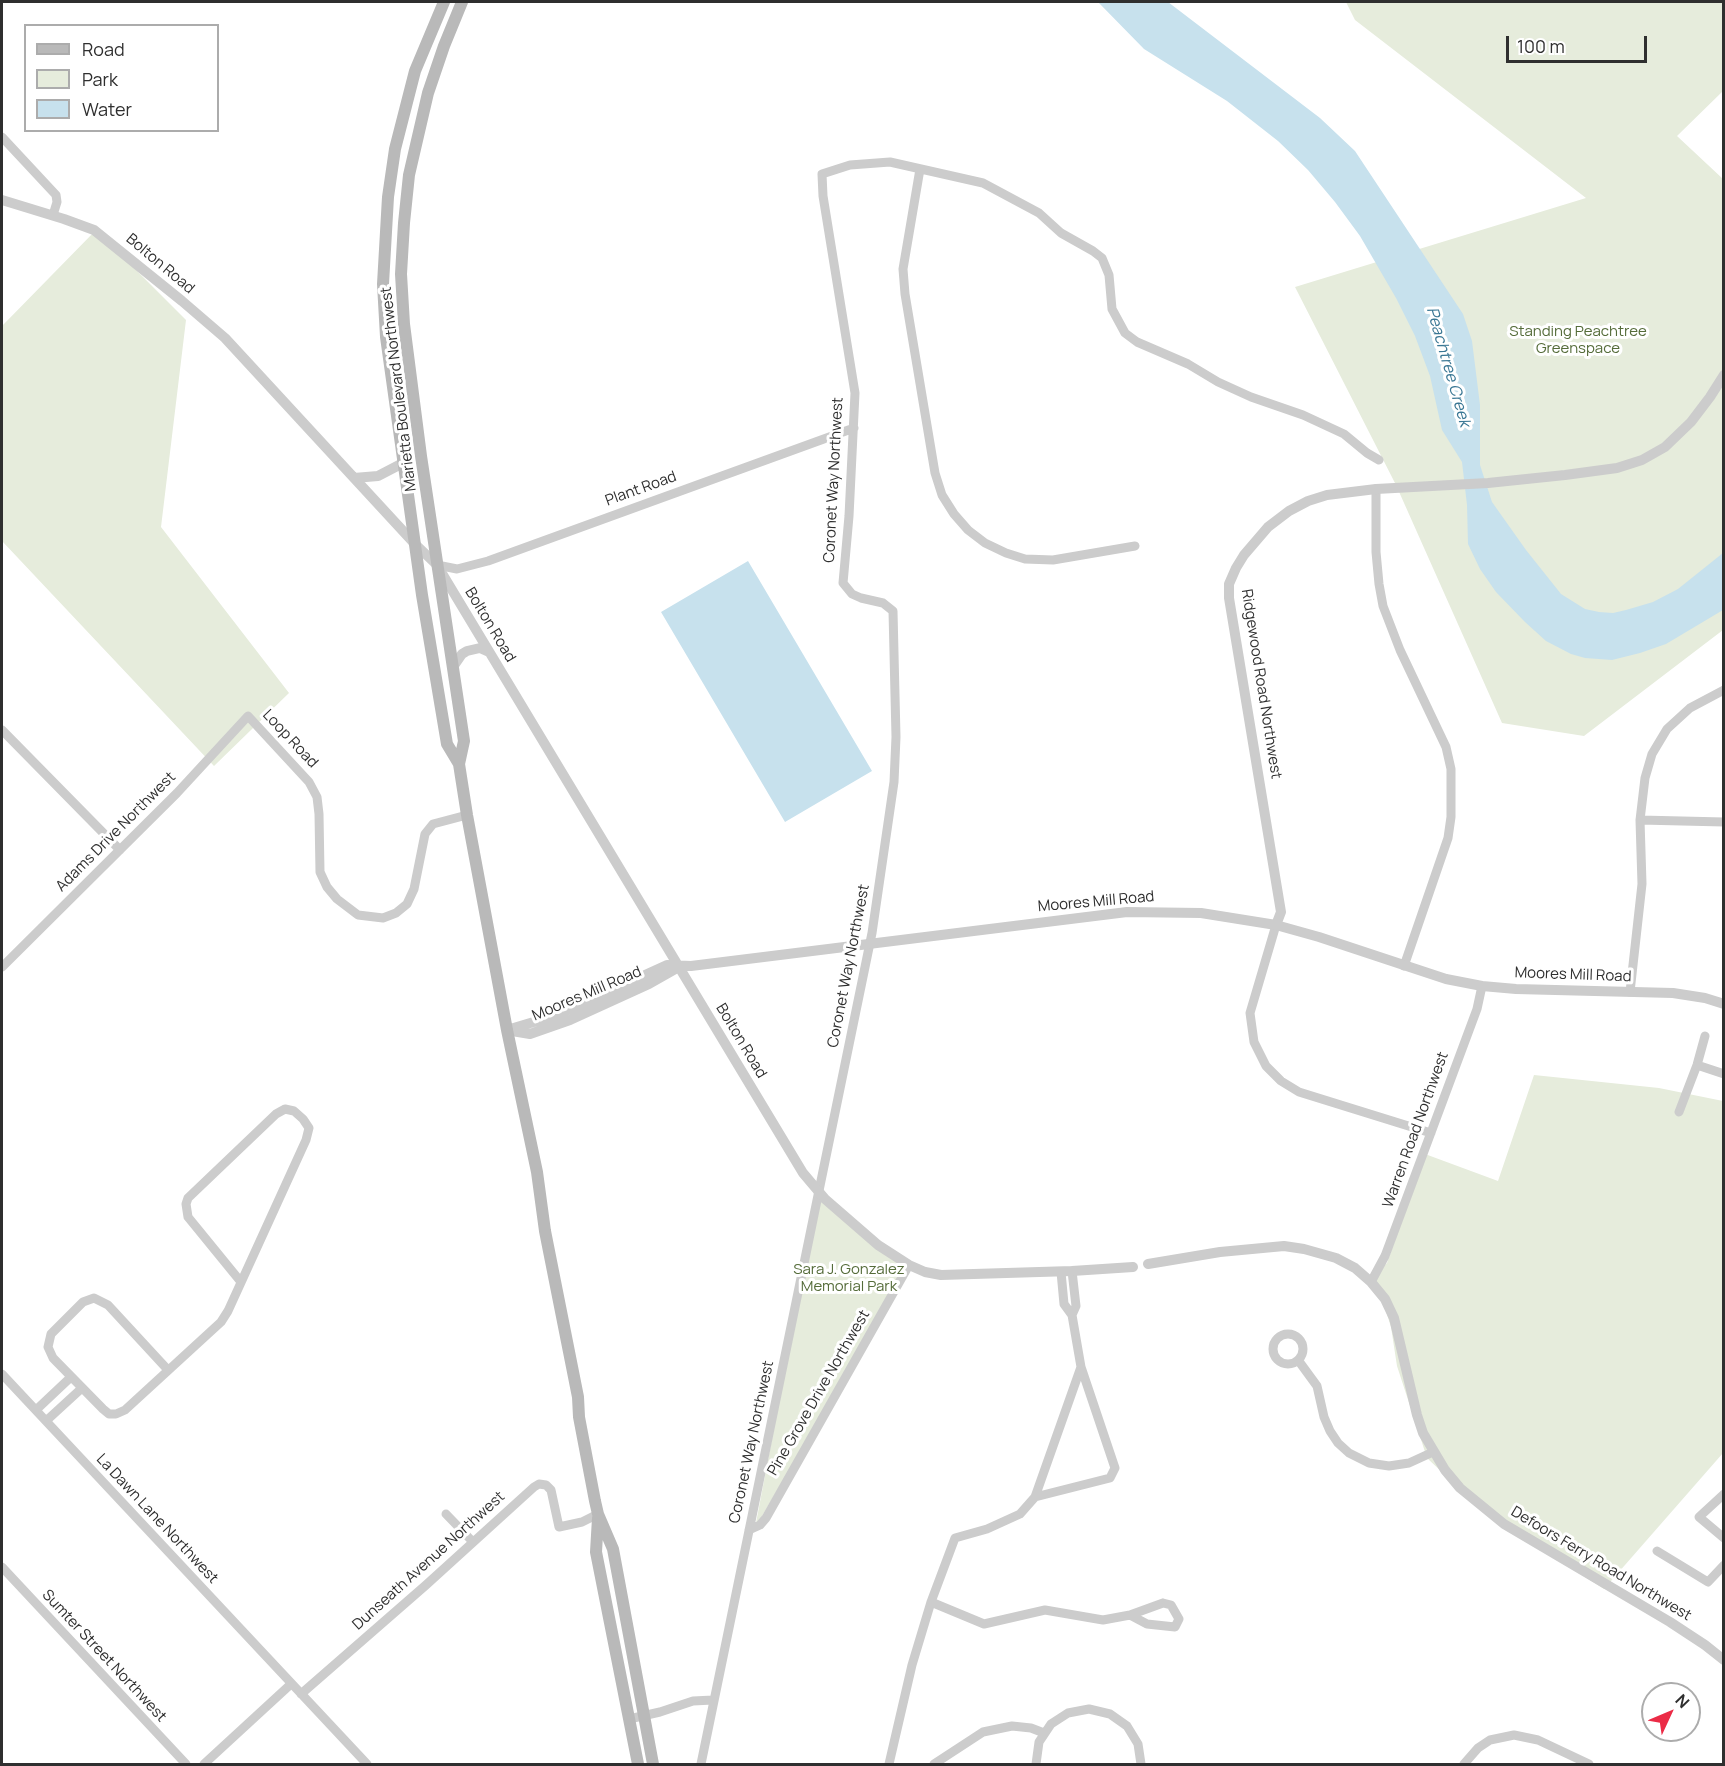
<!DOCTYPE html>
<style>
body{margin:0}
#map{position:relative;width:1725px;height:1766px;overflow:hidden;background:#fff;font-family:Manrope,sans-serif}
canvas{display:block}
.frame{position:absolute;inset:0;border:3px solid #2f2f2f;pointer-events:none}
.legend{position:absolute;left:24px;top:24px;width:195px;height:108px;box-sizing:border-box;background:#fff;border:2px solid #acacac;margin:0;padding:8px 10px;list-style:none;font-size:18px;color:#2f2f2f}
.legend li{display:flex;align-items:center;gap:12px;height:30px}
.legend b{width:30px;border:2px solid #acacac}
.north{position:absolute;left:1641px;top:1682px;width:60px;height:60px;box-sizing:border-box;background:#fff;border:2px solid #acacac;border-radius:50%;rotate:46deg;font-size:16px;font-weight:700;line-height:24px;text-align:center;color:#2f2f2f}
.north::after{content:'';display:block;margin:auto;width:21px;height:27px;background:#eb2b46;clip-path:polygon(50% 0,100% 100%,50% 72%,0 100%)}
.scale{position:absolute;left:1506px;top:36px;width:141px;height:27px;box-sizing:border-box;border:3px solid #2f2f2f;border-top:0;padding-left:8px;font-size:18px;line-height:21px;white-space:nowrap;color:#2f2f2f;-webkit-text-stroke:4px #fff;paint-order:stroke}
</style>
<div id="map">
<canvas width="1725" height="1766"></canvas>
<div class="frame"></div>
<ul class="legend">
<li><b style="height:8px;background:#b9b9b9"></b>Road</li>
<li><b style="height:16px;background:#e6ecdc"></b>Park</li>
<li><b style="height:16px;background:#c7e1ed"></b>Water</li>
</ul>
<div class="north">N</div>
<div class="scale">100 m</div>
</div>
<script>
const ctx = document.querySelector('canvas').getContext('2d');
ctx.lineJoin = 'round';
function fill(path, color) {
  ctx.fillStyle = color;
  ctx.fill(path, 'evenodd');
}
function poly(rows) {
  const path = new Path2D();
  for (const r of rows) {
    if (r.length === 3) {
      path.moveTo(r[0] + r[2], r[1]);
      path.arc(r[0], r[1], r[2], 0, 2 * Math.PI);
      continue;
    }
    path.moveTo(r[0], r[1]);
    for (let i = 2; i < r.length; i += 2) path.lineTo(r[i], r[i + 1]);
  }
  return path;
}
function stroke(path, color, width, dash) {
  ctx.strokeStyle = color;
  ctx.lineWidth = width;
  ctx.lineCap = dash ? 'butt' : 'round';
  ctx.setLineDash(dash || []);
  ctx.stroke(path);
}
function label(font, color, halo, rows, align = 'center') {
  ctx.font = font + ' Manrope,sans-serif';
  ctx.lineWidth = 6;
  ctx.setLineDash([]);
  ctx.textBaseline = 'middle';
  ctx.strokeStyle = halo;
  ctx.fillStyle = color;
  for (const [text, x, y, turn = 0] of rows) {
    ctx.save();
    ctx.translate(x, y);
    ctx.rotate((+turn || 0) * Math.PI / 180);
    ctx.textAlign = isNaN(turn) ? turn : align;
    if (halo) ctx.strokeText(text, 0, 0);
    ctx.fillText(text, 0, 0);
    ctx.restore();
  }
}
fill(poly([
 [1346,2,1723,2,1723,91,1677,136,1723,179,1723,630,1584,736,1502,723,1396,485,1295,287,1586,198,1355,20],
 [96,230,186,320,161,527,289,693,214,766,2,541,2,326],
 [1534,1075,1659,1088,1723,1101,1723,1453,1604,1589,1486,1514,1427,1458,1397,1366,1391,1327,1382,1299,1366,1283,1387,1263,1425,1154,1498,1181],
 [819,1193,909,1265,755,1528]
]), '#e6ecdc');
fill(poly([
 [1098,2,1168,2,1320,118,1355,151,1463,314,1472,341,1480,405,1480,465,1492,502,1526,550,1561,594,1585,609,1599,612,1613,613,1626,610,1653,602,1678,589,1723,553,1723,610,1666,644,1640,653,1612,660,1585,658,1571,654,1546,641,1525,622,1496,592,1480,569,1468,544,1467,505,1462,462,1442,430,1430,376,1415,336,1396,298,1360,236,1335,202,1308,170,1278,141,1227,101,1144,49],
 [748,561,872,771,785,822,661,612]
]), '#c7e1ed');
stroke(poly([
 [2,137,56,195,57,202,53,215],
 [920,169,903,269,905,294,935,473,942,495,954,514,968,530,985,543,1006,553,1025,559,1053,560,1135,546],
 [1376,489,1376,552,1379,584,1383,606,1400,650,1446,747,1451,769,1451,817,1448,838,1404,966],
 [437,565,457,569,488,561,854,428],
 [2,730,120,850],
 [1640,820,1724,822],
 [1276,925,1250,1013,1254,1042,1266,1066,1281,1081,1299,1092,1431,1133],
 [2,967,177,793,248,716,309,782,317,797,319,814,320,872,327,887,337,899,358,915,383,918,396,913,407,904,414,889,425,834,433,824,467,815],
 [1630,992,1642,884,1640,820,1645,778,1652,754,1667,729,1690,708,1724,690],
 [1697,1065,1724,1074],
 [1679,1112,1697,1065,1705,1036],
 [1371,1282,1385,1256,1477,1009,1482,986],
 [1072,1315,1076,1306,1072,1271],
 [1288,1349,15],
 [1298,1360,1317,1386,1324,1417,1330,1431,1338,1443,1349,1453,1369,1463,1389,1466,1409,1463,1433,1452],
 [168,1370,108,1305,94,1298,83,1302,51,1334,48,1347,53,1358,103,1409,109,1414,116,1414,125,1410,221,1322,228,1311,306,1140,309,1128,303,1119,294,1111,285,1109,276,1114,188,1198,186,1204,188,1217,241,1282],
 [2,1374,367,1764],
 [36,1410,71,1377],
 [46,1421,82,1388],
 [1724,1494,1699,1517,1724,1538],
 [1035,1497,1110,1478,1115,1468,1081,1367],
 [446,1514,473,1542],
 [749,1530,760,1525,766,1518,909,1265],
 [1657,1551,1708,1582,1724,1565],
 [2,1567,186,1764],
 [931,1602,984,1624,1045,1610,1103,1620,1130,1615],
 [1163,1603,1171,1605,1179,1619,1175,1627,1147,1624,1130,1615,1163,1603],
 [301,1694,426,1585,534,1487,539,1484,546,1485,551,1490,559,1527,582,1522,598,1514],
 [629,1719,660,1712,693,1701,713,1700],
 [204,1764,291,1684],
 [701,1764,872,933,894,782,896,737,893,611,883,603,861,598,852,594,843,583,849,516,855,393,823,196,822,174,850,165,890,162,983,183,1039,213,1061,233,1093,251,1102,258,1109,275,1112,309,1125,333,1137,342,1188,364,1218,382,1251,397,1303,415,1344,434,1367,453,1379,460],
 [889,1764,912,1665,931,1602,955,1538,987,1529,1020,1514,1035,1497,1081,1367,1072,1315,1064,1304,1061,1272],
 [934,1764,983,1732,1012,1726,1031,1728,1044,1733],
 [1036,1764,1039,1742,1051,1724,1068,1713,1089,1709,1110,1714,1127,1726,1138,1744,1141,1764],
 [1464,1764,1478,1748,1490,1740,1514,1735,1538,1740,1589,1764]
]), '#ccc', 9);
stroke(poly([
 [2,200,64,219,94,230,182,301,225,338,415,544,437,565,803,1173,825,1199,878,1245,909,1265,925,1272,941,1275,1072,1271,1133,1267],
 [354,478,378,476,403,463],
 [453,667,462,654,467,651,480,648,489,652],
 [1276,925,1281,912,1229,598,1229,584,1236,568,1244,555,1268,527,1289,511,1308,501,1327,495,1376,489,1488,483,1565,475,1617,468,1642,460,1665,447,1691,422,1710,397,1724,375],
 [507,1030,557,1015,667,965,691,966,1127,912,1201,913,1276,925,1319,937,1446,979,1482,986,1516,989,1673,993,1705,998,1724,1004],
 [512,1031,530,1034,570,1020,649,984,679,967],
 [1148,1264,1220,1252,1284,1246,1304,1249,1336,1258,1355,1268,1371,1282,1385,1299,1394,1318,1417,1415,1423,1433,1445,1470,1460,1488,1504,1524,1670,1622,1705,1645,1724,1660]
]), '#ccc', 10);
stroke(poly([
 [444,2,415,71,395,149,388,197,383,284,386,337,422,595,447,744,459,764],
 [462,2,444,46,428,93,409,175,404,223,401,274,404,324,421,456,464,741,459,764,467,815,507,1030,537,1172,545,1231,578,1397,579,1417,595,1501,598,1514,613,1549,653,1764],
 [598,1518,596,1552,638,1764]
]), '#b9b9b9', 12);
label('15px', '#2f2f2f', '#fff', [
 ["Bolton Road",160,264,40],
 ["Marietta Boulevard Northwest",399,389,-97],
 ["Coronet Way Northwest",834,480,-87],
 ["Plant Road",641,489,-20],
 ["Bolton Road",490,625,59],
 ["Ridgewood Road Northwest",1261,684,81],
 ["Loop Road",290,739,47],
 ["Adams Drive Northwest",116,832,-45],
 ["Moores Mill Road",1096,902,-5],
 ["Coronet Way Northwest",849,966,-79],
 ["Moores Mill Road",1573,975,2],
 ["Moores Mill Road",587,994,-23],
 ["Bolton Road",741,1041,59],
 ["Warren Road Northwest",1416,1130,-70],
 ["Pine Grove Drive Northwest",819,1393,-60],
 ["Coronet Way Northwest",752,1442,-78],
 ["La Dawn Lane Northwest",157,1519,47],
 ["Dunseath Avenue Northwest",429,1561,-42],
 ["Defoors Ferry Road Northwest",1601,1564,31],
 ["Sumter Street Northwest",104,1656,47]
]);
label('15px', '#556c3a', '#fff', [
 ["Standing Peachtree",1578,332],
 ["Greenspace",1578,349],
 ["Sara J. Gonzalez",849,1270],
 ["Memorial Park",849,1287]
]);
label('italic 16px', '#3a7794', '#fff', [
 ["Peachtree Creek",1448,367,74]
]);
</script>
